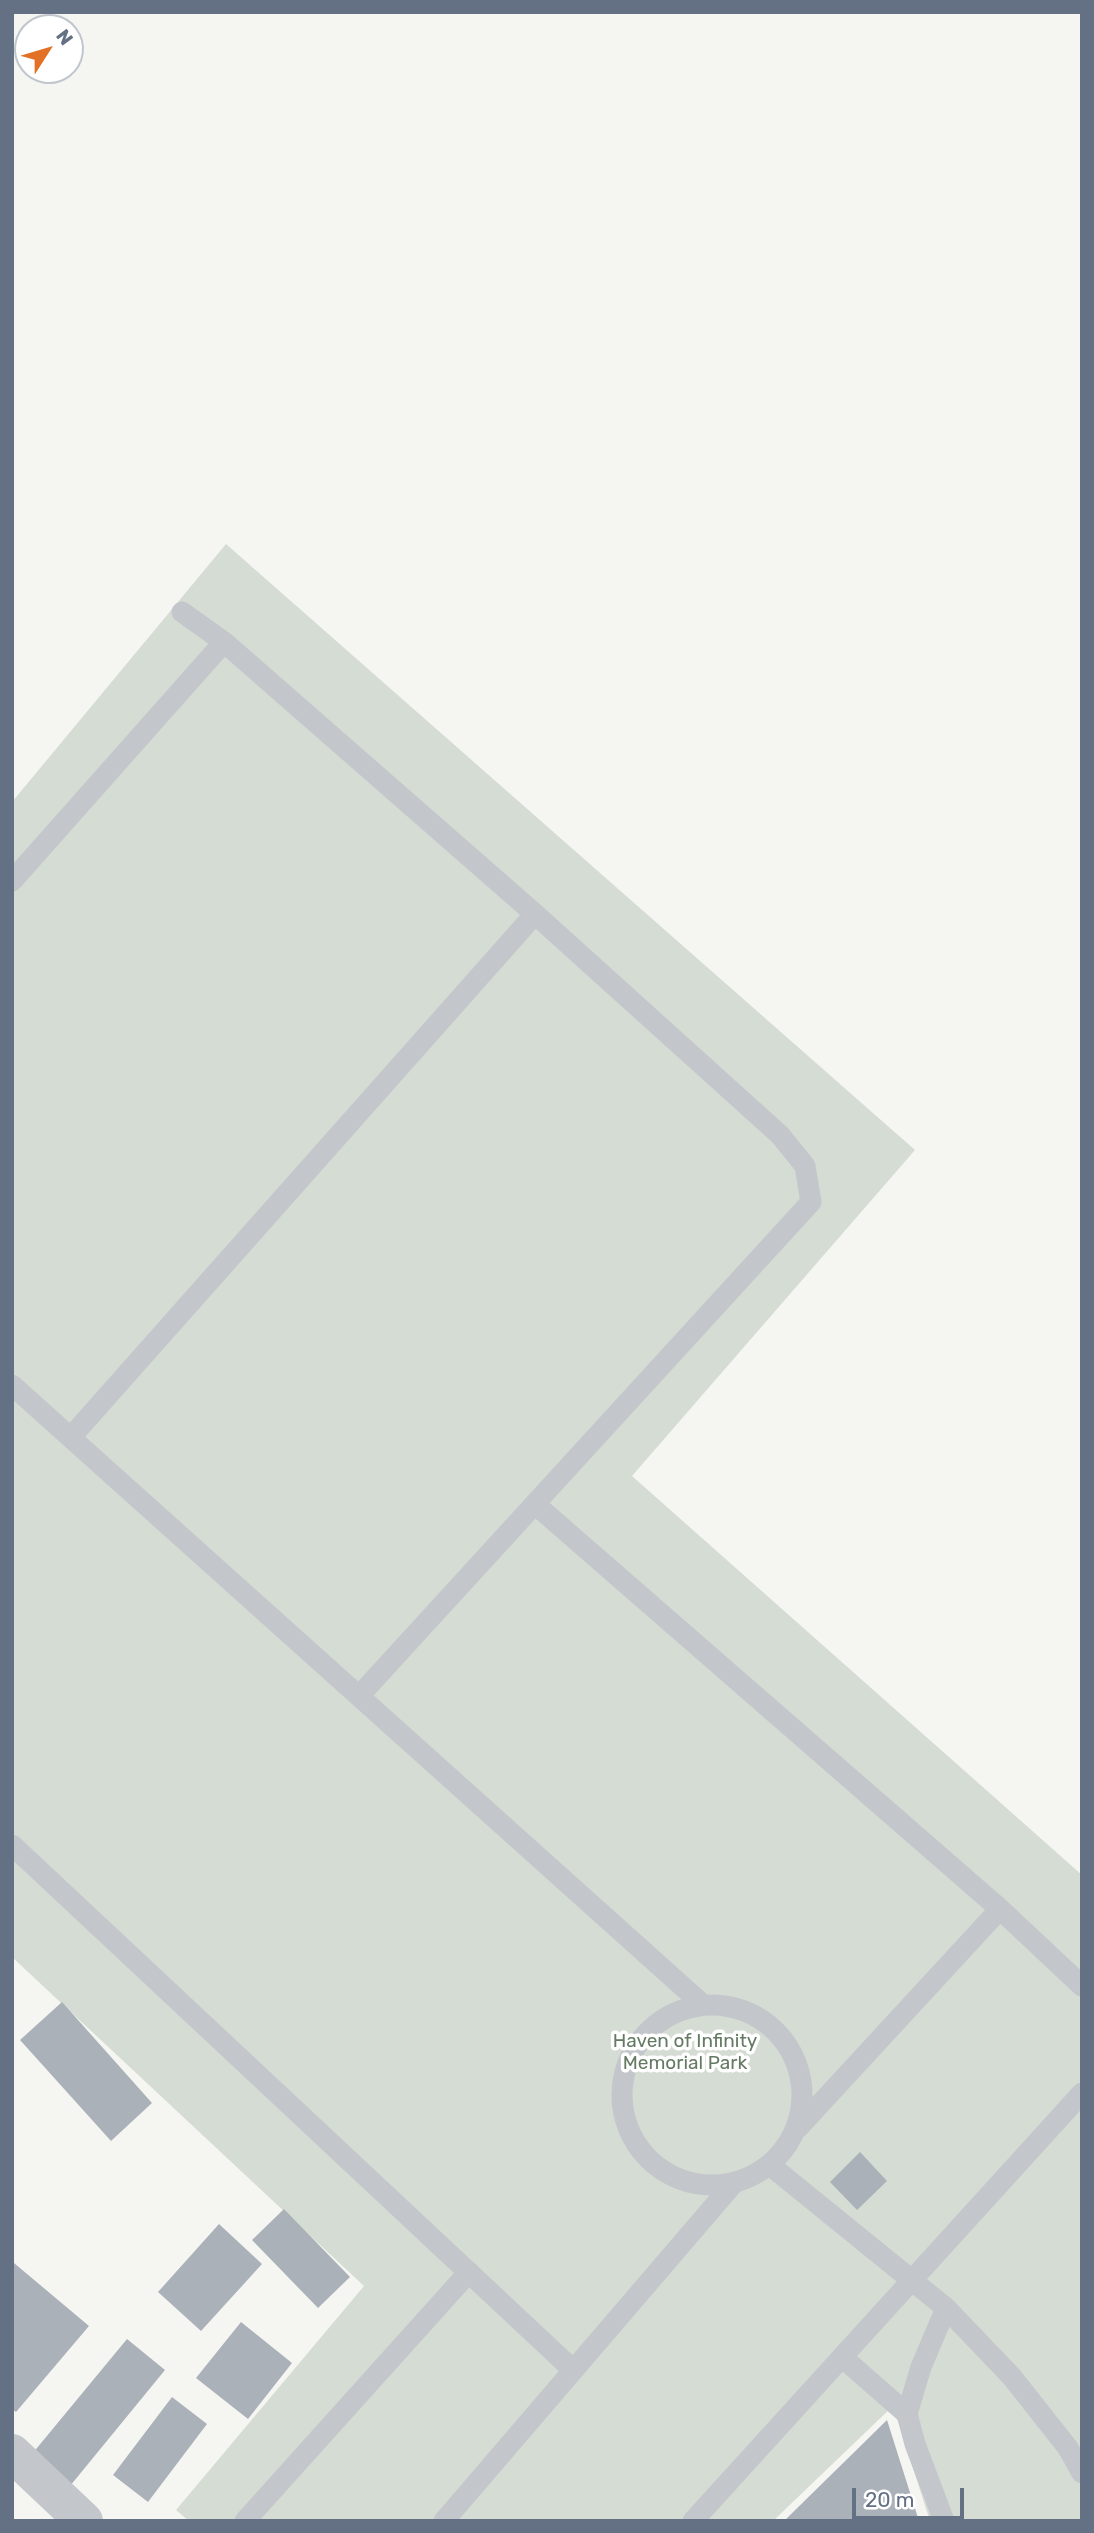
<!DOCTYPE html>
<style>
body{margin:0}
#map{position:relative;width:1094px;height:2533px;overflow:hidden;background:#f5f6f2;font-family:Rubik,sans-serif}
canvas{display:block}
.frame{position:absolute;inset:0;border:14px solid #647083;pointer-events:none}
.north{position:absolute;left:14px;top:14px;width:70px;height:70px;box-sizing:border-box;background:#fff;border:2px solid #c1c6cd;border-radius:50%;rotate:53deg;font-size:19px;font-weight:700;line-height:28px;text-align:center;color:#647083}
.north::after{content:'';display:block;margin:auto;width:24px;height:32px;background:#e37125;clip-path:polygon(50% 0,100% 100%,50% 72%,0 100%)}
.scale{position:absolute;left:852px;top:2488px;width:112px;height:32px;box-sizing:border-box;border:4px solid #647083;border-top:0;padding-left:9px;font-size:21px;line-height:24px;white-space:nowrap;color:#647083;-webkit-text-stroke:5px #fff;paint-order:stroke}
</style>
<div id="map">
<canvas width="1094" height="2533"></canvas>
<div class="frame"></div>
<div class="north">N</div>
<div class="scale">20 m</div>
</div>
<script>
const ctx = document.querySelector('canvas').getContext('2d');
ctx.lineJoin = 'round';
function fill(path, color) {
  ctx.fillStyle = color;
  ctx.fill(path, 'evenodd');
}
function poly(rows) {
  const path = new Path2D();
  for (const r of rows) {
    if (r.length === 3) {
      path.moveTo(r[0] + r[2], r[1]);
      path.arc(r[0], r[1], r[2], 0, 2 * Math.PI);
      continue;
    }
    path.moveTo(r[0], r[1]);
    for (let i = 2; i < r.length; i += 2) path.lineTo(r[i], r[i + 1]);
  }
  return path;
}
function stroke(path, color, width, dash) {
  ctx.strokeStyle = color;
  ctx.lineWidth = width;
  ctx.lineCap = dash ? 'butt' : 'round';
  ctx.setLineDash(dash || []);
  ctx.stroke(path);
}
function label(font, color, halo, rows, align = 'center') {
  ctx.font = font + ' Rubik,sans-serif';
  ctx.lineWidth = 7;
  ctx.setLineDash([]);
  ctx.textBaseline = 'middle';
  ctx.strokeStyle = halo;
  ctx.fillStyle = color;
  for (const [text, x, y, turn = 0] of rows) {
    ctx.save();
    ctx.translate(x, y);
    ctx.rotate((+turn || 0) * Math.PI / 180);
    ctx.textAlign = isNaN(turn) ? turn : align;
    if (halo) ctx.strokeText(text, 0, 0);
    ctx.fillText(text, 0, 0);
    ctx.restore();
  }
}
fill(poly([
 [226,544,915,1150,632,1476,1082,1875,1082,2521,930,2521,893,2406,773,2521,189,2521,176,2510,364,2286,12,1957,12,802]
]), '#d5dcd3');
fill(poly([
 [62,2002,152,2103,111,2141,20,2040],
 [860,2152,887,2181,857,2210,830,2182],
 [284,2209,350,2277,318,2308,252,2240],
 [219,2224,262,2264,201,2331,158,2292],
 [14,2263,89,2326,16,2412,12,2409],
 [241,2322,292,2363,248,2419,196,2378],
 [127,2339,165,2370,70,2486,32,2454],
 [172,2397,207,2424,148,2502,113,2475],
 [887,2420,919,2521,784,2521]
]), '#abb1b8');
stroke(poly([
 [182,612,224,642,535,914,780,1135,805,1166,811,1202,359,1696],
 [12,881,224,642],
 [12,1385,701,2003],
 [71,1437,535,914],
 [536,1505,1000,1909,1082,1986],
 [12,1845,572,2369],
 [712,2095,90],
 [798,2128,1000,1909],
 [771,2166,946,2308,1012,2377,1068,2448,1082,2473],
 [842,2357,907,2414],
 [245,2521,469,2272],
 [444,2521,733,2184],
 [693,2521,1082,2093],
 [944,2521,915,2444,907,2414,921,2367,946,2308]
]), '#c3c6ca', 21);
stroke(poly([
 [12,2453,84,2521]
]), '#c3c6ca', 38);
label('19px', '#647a63', '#fff', [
 ["Haven of Infinity",685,2042],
 ["Memorial Park",685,2064]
]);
</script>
